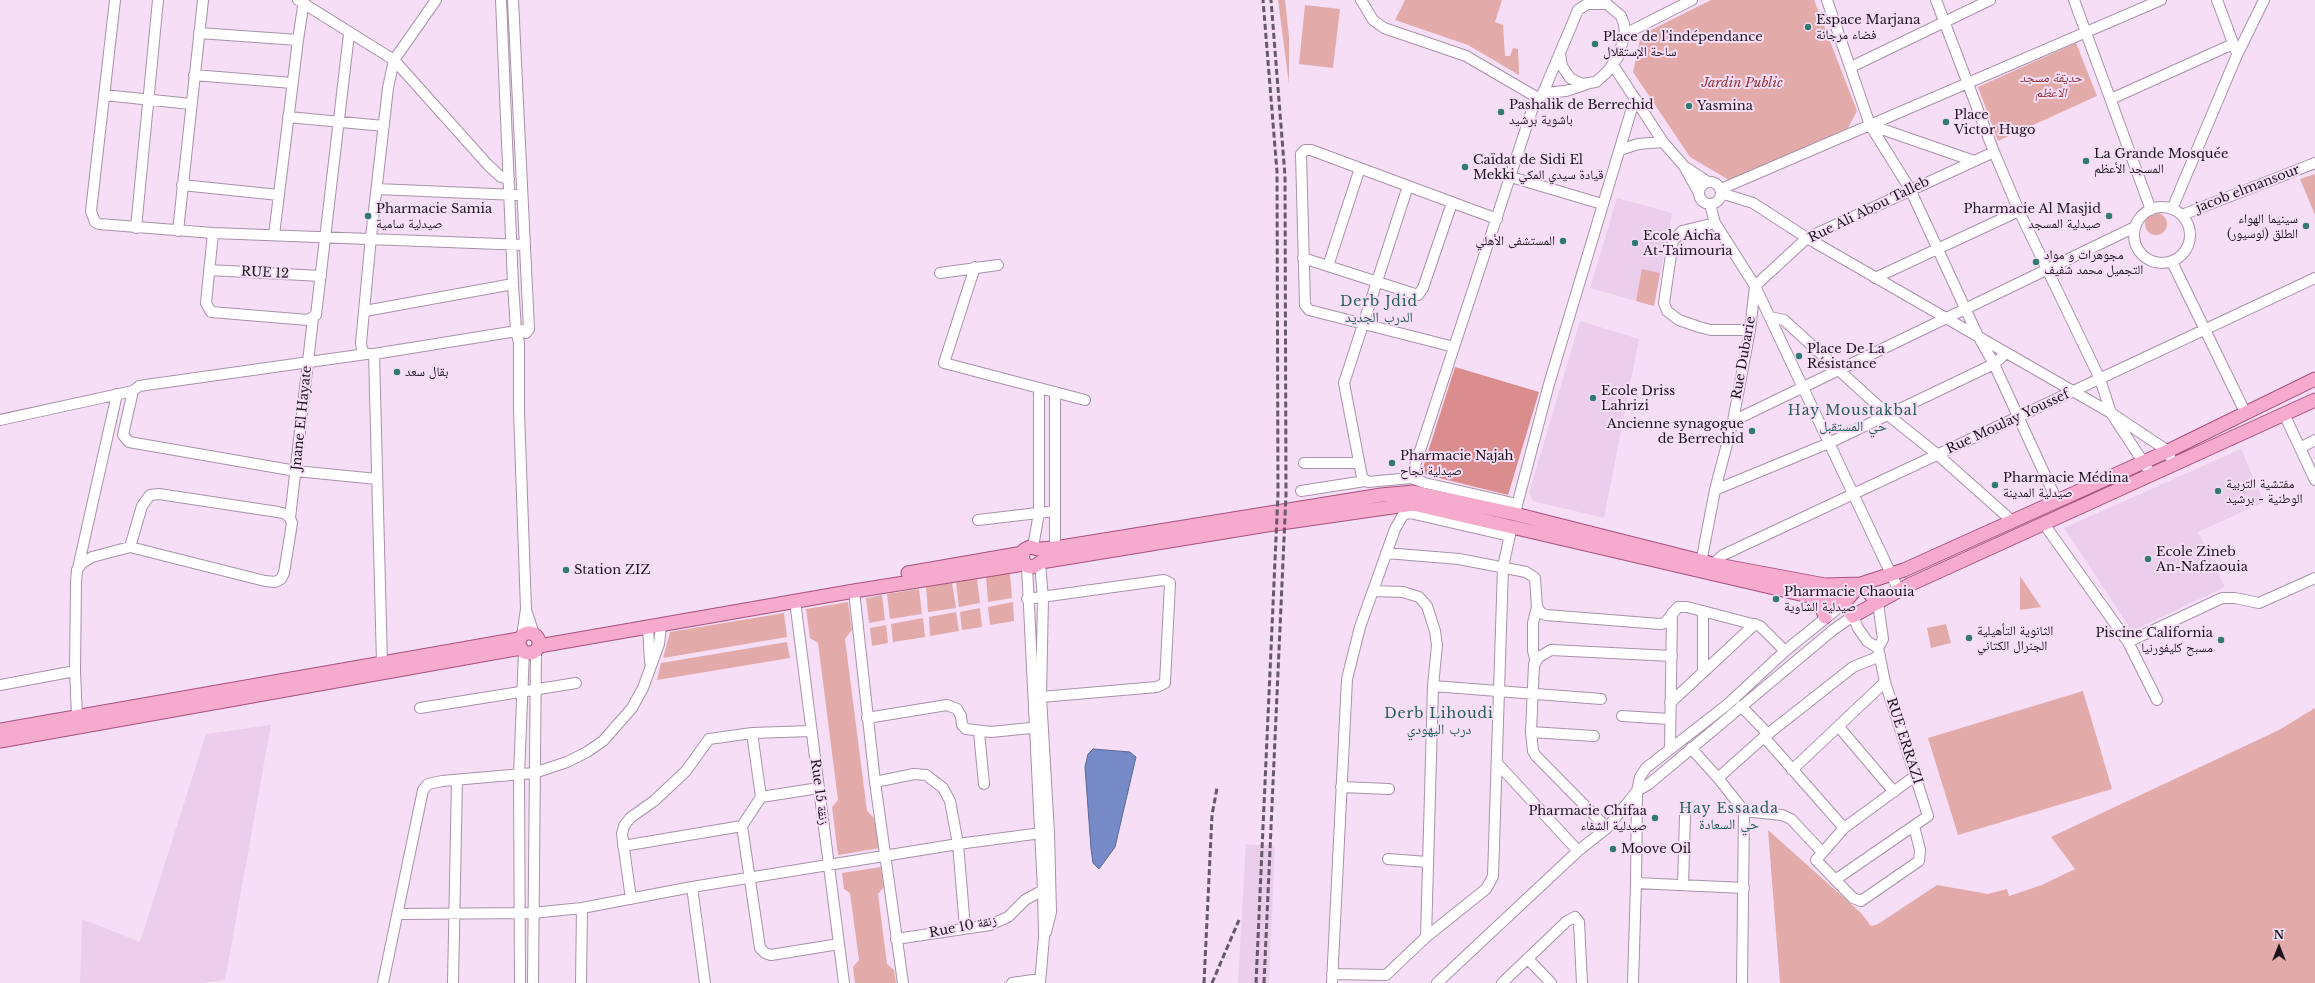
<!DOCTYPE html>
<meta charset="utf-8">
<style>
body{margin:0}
#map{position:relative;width:2315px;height:983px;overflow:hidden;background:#f6def7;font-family:"Libre Baskerville",serif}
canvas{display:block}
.north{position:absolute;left:2259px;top:927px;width:40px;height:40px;-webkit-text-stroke:3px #f6def7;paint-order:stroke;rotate:0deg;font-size:11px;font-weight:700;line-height:16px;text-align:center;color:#1d151e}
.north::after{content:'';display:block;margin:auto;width:14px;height:18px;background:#1d151e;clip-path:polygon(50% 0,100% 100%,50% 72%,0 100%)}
</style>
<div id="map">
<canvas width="2315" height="983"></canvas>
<div class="north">N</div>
</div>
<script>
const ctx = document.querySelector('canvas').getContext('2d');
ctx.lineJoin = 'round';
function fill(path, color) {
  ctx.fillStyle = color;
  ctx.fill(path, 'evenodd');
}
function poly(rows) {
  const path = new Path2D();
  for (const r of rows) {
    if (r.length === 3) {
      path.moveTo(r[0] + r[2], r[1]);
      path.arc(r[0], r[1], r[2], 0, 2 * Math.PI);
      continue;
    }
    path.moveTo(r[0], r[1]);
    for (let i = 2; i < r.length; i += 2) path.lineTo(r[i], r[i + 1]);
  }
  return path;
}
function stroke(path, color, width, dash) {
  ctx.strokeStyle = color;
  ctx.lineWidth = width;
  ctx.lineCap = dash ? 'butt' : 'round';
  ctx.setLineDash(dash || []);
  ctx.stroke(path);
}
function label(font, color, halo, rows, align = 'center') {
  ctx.font = font + ' "Libre Baskerville","Noto Naskh Arabic",serif';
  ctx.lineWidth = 4;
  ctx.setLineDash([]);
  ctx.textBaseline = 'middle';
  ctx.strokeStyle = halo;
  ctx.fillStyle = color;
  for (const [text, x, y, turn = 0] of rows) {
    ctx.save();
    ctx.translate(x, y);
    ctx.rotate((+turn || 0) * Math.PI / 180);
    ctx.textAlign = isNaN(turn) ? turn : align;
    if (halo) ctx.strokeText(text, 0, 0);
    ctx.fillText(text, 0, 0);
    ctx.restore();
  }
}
fill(poly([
 [1617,198,1672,213,1654,306,1590,288],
 [1580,321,1639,339,1604,518,1533,501,1529,493],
 [2241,449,2264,502,2198,532,2225,587,2132,631,2064,528],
 [271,725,225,980,200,983,80,983,82,919,140,942,206,734],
 [1246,844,1275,846,1269,983,1238,983]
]), '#ebceec');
fill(poly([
 [1278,0,1285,0,1289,37,1289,84],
 [1405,0,1502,0,1495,22,1503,25,1505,56,1510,56,1513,48,1518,49,1519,75,1468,45,1395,20],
 [1711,0,1814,0,1857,111,1848,128,1729,180,1690,157,1633,72,1641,35],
 [1305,5,1340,9,1333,68,1299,64],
 [2076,43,2097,96,1998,141,1978,87],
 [2315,174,2315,215,2300,179],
 [2156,224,11],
 [1642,269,1660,273,1654,306,1636,301],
 [1010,573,1012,598,988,602,986,577],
 [2020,576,2041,607,2020,610],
 [977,579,980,603,959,607,956,582],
 [952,583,956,608,928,612,926,587],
 [919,589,922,614,890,619,887,594],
 [882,595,885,620,869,623,866,598],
 [848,602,852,630,845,639,867,811,876,820,880,848,838,855,832,807,838,800,818,643,810,638,806,609],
 [1013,602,1014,621,990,625,988,607],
 [980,608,982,627,962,630,960,612],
 [956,612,959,631,930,636,929,617],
 [784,613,787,637,663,658,670,632],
 [923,618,925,637,893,642,891,624],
 [1946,624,1951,643,1931,648,1927,628],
 [886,625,888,643,872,646,870,628],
 [787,642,790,658,657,680,661,663],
 [2083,691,2112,789,1958,835,1928,738],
 [2315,708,2315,983,1780,983,1768,830,1861,913,1871,926,1878,924,1937,885,1988,894,2007,889,2009,896,2042,885,2075,869,2051,837,2279,730],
 [881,867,884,887,878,894,887,964,894,970,896,983,855,983,853,967,859,960,850,893,844,889,842,873]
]), '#e2abaa');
fill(poly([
 [1455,367,1539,392,1508,495,1423,474,1422,471]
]), '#da8d8c');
const water = poly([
 [1093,749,1130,752,1136,757,1115,847,1099,869,1093,863,1091,849,1085,767,1088,754,1093,749]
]);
fill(water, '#768ac7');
stroke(water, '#5b6794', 1);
const minor = poly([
 [115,0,91,211,95,222,99,224,213,233,525,245],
 [298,0,394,60,488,165,501,177,509,179],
 [436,0,394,60,388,88,371,237,361,343,362,350,366,354,374,354,529,329],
 [501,0,513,284,516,330,519,343,519,411,526,609,522,636],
 [513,0,529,329,526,333],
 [1361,0,1373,20,1384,28,1466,56,1538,98],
 [1827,0,1870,125,1910,189,1977,334,1994,364,2057,501],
 [2074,0,2151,210],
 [2217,0,2236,51],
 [199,33,298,40,274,235],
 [1625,34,1692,0],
 [298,40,304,0],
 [1613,65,1663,142,1684,166,1699,193],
 [1851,67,1990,0],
 [194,75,292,83],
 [1543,93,1566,91,1587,84],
 [104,95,191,104],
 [2111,99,2233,44],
 [288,117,384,126],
 [1870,125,1974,161],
 [1620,150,1638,144,1663,142],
 [1685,167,1708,182],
 [1511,177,1602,204],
 [1710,193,11],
 [182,185,279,195],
 [1408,186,1344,383,1362,477,1368,482,1411,478,1425,483,1517,504],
 [377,189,516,195],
 [1721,189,2161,0],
 [1721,193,1753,203,1807,238,2111,413,2100,379,2019,211,1994,152,1936,0],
 [1710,204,1715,223,1755,286,1899,591],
 [2162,235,28],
 [2172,209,2237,55,2264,0],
 [2182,215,2315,163],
 [1715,223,1682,231,1673,241,1664,303,1667,311,1679,320,1699,327,1711,330,1750,330],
 [136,228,158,0],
 [178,231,203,0],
 [213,233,206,303,211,312,308,320,316,315,349,34],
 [1303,258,1418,295,1423,288,1452,203],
 [2172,262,2245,412],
 [1328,266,1360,168],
 [975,267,944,363,1085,400],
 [209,270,321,276],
 [940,273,998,265],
 [1875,278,2019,211],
 [1755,286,1807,238,1994,152],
 [365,311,513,284],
 [1770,317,1784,320,1888,415,1938,455,2011,520],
 [1454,347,1309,310,1305,305,1301,154,1305,150,1311,150,1497,219],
 [366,354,139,386,133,391,123,435,129,442,296,471,377,479],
 [374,354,382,663],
 [1055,392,1055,548],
 [2284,414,2315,480],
 [0,420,133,391],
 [1733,421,2135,227],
 [2300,448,2315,440],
 [1304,463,1359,463],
 [2151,474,2111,413,2168,451,2170,457],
 [1411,478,1532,110,1543,93,1578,10,1587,4,1607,4,1621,16,1624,24,1625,34,1618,57,1607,72,1596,82,1582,84,1570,78,1562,66,1560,54],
 [1715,490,1829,443,1994,364,2006,353],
 [1301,491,1365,481],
 [1516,509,1549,384,1635,98],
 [290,518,313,318],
 [978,520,1055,511],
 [2044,524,2128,642,2157,700],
 [1033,547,1039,513,1039,388],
 [1386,553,1459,559,1526,572,1535,578,1537,607,1541,613,1546,615,1660,624,1665,623,1678,607,1687,607,1760,626,1785,651],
 [1040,564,1043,598,1041,697,1049,832,1051,912,1046,932],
 [1027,566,1043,890,1044,937,1040,983],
 [78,568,117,394],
 [1700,568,1715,490,1733,421,1750,330,1755,286],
 [1712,568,1713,564,1723,555,2315,278],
 [854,591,875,782,903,983],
 [1373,591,1403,592,1419,597,1427,606,1435,631,1437,645,1433,686,1426,937],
 [1027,599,1164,580,1170,583,1165,683,1157,687,1041,697],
 [795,601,844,983],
 [1878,603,1883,639,1878,648],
 [526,610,534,634],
 [648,627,650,662],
 [2128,642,2222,598,2235,598,2259,603,2315,578],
 [1536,662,1533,651,1533,623,1537,607],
 [1703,672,1703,611],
 [0,685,75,671],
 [1433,686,1601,699],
 [1670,703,1755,624],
 [1741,706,1768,734],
 [420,708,576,683],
 [77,716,75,671,76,582,77,570,82,563,92,557,130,547,265,581,275,582,281,579,284,573,292,523,290,518,286,514,278,512,159,494,150,495,142,506,130,547],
 [1622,716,1669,719],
 [867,718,947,705,957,709,961,716,962,725,966,729,991,732,1041,727],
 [1839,727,1894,792],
 [979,732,984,784],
 [1531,732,1594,736],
 [1764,737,1844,828],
 [1670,748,1672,613],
 [1691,748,1718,778,1744,811,1742,983],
 [1497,763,1578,851],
 [1792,770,1885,682],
 [1718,778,1764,737,1853,667,1880,656],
 [875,782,914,774,926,775,943,788,950,801,958,844,965,928],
 [1341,787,1389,789],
 [761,797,819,788],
 [1744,811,1782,815,1791,819,1822,852],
 [742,826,760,948,765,953,771,955,839,944],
 [1914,826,1920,850,1919,861,1861,901,1853,898,1816,860,1844,828,1915,776],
 [1607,828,1536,756,1533,751,1531,732,1534,664,1539,657,1551,650,1672,656],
 [623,846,742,826,761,797,752,733],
 [1388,859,1427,862],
 [1835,880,1928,816,1885,682,1878,648],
 [1636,883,1744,888],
 [1683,885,1685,816],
 [692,887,705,983],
 [631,899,622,834,624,826,630,818,654,801,686,771,709,739,752,733,811,731],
 [399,914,532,913,582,908,692,887,958,844,1049,832],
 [896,939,990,925,1008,917,1025,900,1043,890],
 [1528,959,1551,983],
 [1332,974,1386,975,1426,937,1486,889,1490,882,1493,876,1503,567,1511,530],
 [383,983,423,790,428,784,442,781,534,773,567,762,587,752,603,741,632,708,643,688,659,644,661,625],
 [453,983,457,780],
 [520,983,519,775,524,651],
 [533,983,536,650],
 [581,983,582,908],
 [1012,983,1040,979],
 [1332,983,1347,679,1360,627,1395,529,1403,515,1410,513,1510,536],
 [1437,983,1578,851,1607,828,1637,791,1649,784,1833,630,1853,616,1858,628,1867,641,1878,648],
 [1502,983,1567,921,1575,917,1579,922,1582,983],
 [1633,983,1636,883,1637,791,1640,777,1646,768,1728,704,1785,651,1843,604]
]);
const major = poly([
 [2315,379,2168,451,1904,570,1861,584,1825,585,1713,564,1515,514,1413,492,1381,495,1055,548,1038,549,1030,547,1024,550,1022,559,1027,566,1033,567,1041,562,1267,525,1413,504,1843,604,1853,616,1911,584,2315,400],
 [908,573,1023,553],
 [1861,584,1878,603],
 [1814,598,1822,608,1825,617],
 [1843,604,1861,584],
 [529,643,10],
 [539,646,854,591,1024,564],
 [0,730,519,639],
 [0,741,521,648]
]);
stroke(minor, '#a892a9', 12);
stroke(major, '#a6517c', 15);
stroke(minor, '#fff', 10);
stroke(major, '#f6aace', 13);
stroke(poly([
 [1204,983,1212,815,1217,788],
 [1212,983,1239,920],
 [1256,983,1278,494,1277,172,1263,0],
 [1264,983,1286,495,1285,176,1271,0]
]), '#665967', 3, [6, 3]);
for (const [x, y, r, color] of [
 [1808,27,4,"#327972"],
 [1595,44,4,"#327972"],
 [1689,106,4,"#327972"],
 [1501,112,4,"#327972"],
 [1946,122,4,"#327972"],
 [2086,161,4,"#327972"],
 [1465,167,4,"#327972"],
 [368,216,4,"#327972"],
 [2109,216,4,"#327972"],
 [2306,226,4,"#327972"],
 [1563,241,4,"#327972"],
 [1635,243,4,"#327972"],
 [2036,262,4,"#327972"],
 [1799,356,4,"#327972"],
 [397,372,4,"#327972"],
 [1593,398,4,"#327972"],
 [1752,431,4,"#327972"],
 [1392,463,4,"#327972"],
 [1995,485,4,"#327972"],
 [2218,491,4,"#327972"],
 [2148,559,4,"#327972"],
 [566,570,4,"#327972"],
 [1776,599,4,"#327972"],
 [1969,638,4,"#327972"],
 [2221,640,4,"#327972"],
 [1655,818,4,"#327972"],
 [1613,849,4,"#327972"]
]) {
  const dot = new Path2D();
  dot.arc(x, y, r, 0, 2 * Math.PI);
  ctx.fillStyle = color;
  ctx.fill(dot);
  stroke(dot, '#f6def7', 1.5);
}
label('13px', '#1d151e', '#f6def7', [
 ["Espace Marjana",1816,20],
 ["فضاء مرجانة",1816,35],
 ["Place de l'indépendance",1603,37],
 ["ساحة الإستقلال",1603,52],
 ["Pashalik de Berrechid",1509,105],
 ["باشوية برشيد",1509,120],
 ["Yasmina",1697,106],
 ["Place",1954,115],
 ["Victor Hugo",1954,130],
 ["La Grande Mosquée",2094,154],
 ["المسجد الأعظم",2094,169],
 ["Caïdat de Sidi El",1473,160],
 ["Mekki قيادة سيدي المكي",1473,175],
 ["Pharmacie Samia",376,209],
 ["صيدلية سامية",376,224],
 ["Pharmacie Al Masjid",2101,209,"right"],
 ["صيدلية المسجد",2101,224,"right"],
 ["سينيما الهواء",2298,219,"right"],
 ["الطلق (لوسيور)",2298,234,"right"],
 ["Ecole Aicha",1643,236],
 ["At-Taimouria",1643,251],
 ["المستشفى الأهلي",1555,241,"right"],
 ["مجوهرات و مواد",2044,255],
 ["التجميل محمد شفيف",2044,270],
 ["Place De La",1807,349],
 ["Résistance",1807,364],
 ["بقال سعد",405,372],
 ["Ecole Driss",1601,391],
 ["Lahrizi",1601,406],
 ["Ancienne synagogue",1744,424,"right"],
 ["de Berrechid",1744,439,"right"],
 ["Pharmacie Najah",1400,456],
 ["صيدلية نجاح",1400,471],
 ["Pharmacie Médina",2003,478],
 ["صيدلية المدينة",2003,493],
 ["مفتشية التربية",2226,484],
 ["الوطنية - برشيد",2226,499],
 ["Ecole Zineb",2156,552],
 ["An-Nafzaouia",2156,567],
 ["Station ZIZ",574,570],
 ["Pharmacie Chaouia",1784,592],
 ["صيدلية الشاوية",1784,607],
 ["الثانوية التأهيلية",1977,631],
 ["الجنرال الكتاني",1977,646],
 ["Piscine California",2213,633,"right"],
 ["مسبح كليفورنيا",2213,648,"right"],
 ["Pharmacie Chifaa",1647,811,"right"],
 ["صيدلية الشفاء",1647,826,"right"],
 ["Moove Oil",1621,849]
], 'left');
label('italic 13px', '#903439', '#f6def7', [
 ["حديقة مسجد",2051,78],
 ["الاعظم",2051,93],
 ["Jardin Public",1742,83]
]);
label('13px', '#1d151e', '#f6def7', [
 ["jacob elmansour",2248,189,-21],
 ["Rue Ali Abou Talleb",1869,210,-26],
 ["RUE 12",265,273,3],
 ["Rue Dubarie",1744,358,-80],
 ["Jnane El Hayate",302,418,-84],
 ["Rue Moulay Youssef",2008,422,-25],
 ["RUE ERRAZI",1904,741,72],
 ["Rue 15 زنقة",819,792,82],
 ["Rue 10 زنقة",963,927,-11]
]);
ctx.letterSpacing = '1px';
label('14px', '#255d58', '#f6def7', [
 ["Derb Jdid",1379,302],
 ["الدرب الجديد",1379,318],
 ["Hay Moustakbal",1853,411],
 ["حي المستقبل",1853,427],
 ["Derb Lihoudi",1439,714],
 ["درب اليهودي",1439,730],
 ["Hay Essaada",1729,809],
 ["حي السعادة",1729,825]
]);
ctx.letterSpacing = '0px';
</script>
